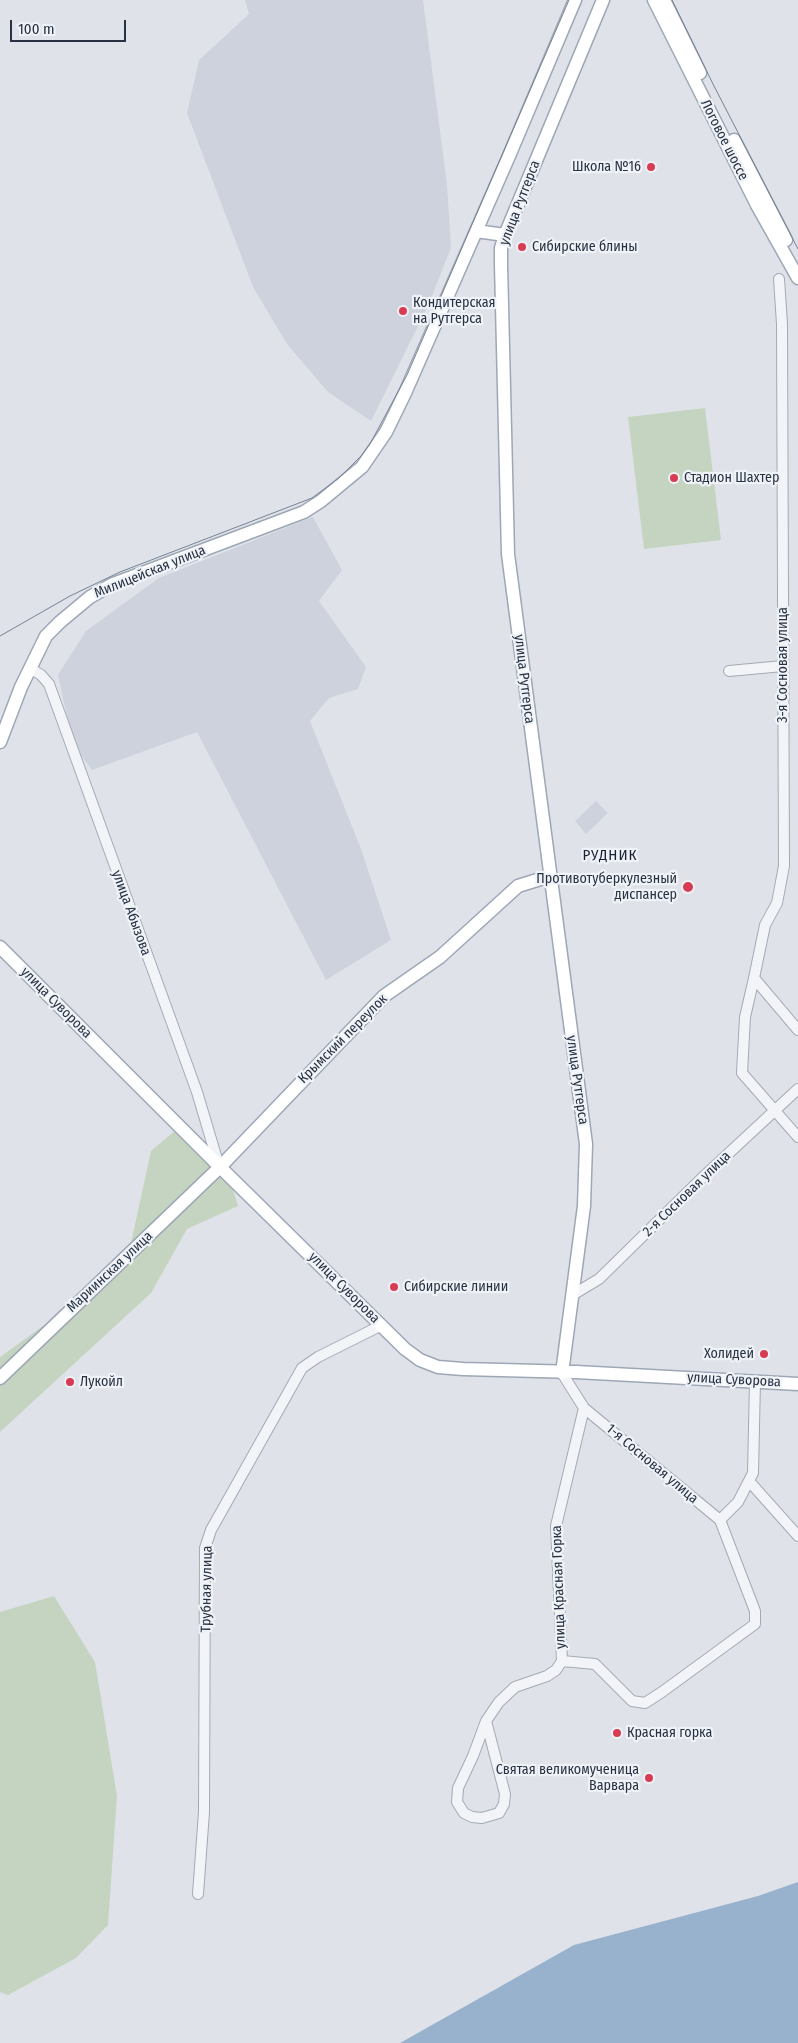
<!DOCTYPE html>
<meta charset="utf-8">
<style>
body{margin:0}
#map{position:relative;width:798px;height:2043px;overflow:hidden;background:#dfe3e9;font-family:"Fira Sans Condensed",sans-serif}
canvas{display:block}
.scale{position:absolute;left:10px;top:20px;width:116px;height:22px;box-sizing:border-box;border:2px solid #273142;border-top:0;padding-left:6px;font-size:15px;line-height:18px;white-space:nowrap;color:#273142;-webkit-text-stroke:4px #eff2f7;paint-order:stroke}
</style>
<div id="map">
<canvas width="798" height="2043"></canvas>
<div class="scale">100 m</div>
</div>
<script>
const ctx = document.querySelector('canvas').getContext('2d');
ctx.lineJoin = 'round';
function fill(path, color) {
  ctx.fillStyle = color;
  ctx.fill(path, 'evenodd');
}
function poly(rows) {
  const path = new Path2D();
  for (const r of rows) {
    path.moveTo(r[0], r[1]);
    for (let i = 2; i < r.length; i += 2) path.lineTo(r[i], r[i + 1]);
  }
  return path;
}
function stroke(path, color, width, dash) {
  ctx.strokeStyle = color;
  ctx.lineWidth = width;
  ctx.lineCap = dash ? 'butt' : 'round';
  ctx.setLineDash(dash || []);
  ctx.stroke(path);
}
function label(font, color, halo, rows, align = 'center') {
  ctx.font = font + ' "Fira Sans Condensed",sans-serif';
  ctx.lineWidth = 4.5;
  ctx.setLineDash([]);
  ctx.textBaseline = 'middle';
  ctx.strokeStyle = halo;
  ctx.fillStyle = color;
  for (const [text, x, y, turn = 0] of rows) {
    ctx.save();
    ctx.translate(x, y);
    ctx.rotate((+turn || 0) * Math.PI / 180);
    ctx.textAlign = isNaN(turn) ? turn : align;
    if (halo) ctx.strokeText(text, 0, 0);
    ctx.fillText(text, 0, 0);
    ctx.restore();
  }
}
fill(poly([
 [245,0,423,0,447,185,451,248,427,308,371,421,328,392,287,344,253,287,187,113,199,60,249,14],
 [313,517,342,570,319,601,366,667,358,689,329,698,310,721,361,849,391,940,326,980,197,732,92,770,73,744,58,675,86,631,159,578],
 [596,801,608,813,586,834,575,821]
]), '#cdd2dc');
fill(poly([
 [705,408,721,540,644,549,628,417],
 [177,1129,233,1190,238,1206,187,1229,151,1293,0,1432,0,1357,126,1266,151,1151],
 [54,1596,95,1662,117,1796,108,1925,76,1958,8,1995,0,1992,0,1612]
]), '#c5d4c0');
fill(poly([
 [798,1882,798,2043,400,2043,574,1945,758,1896]
]), '#98b1cc');
const minor = poly([
 [779,279,782,324,784,866,777,903,765,925,754,978,798,1030],
 [30,668,41,675,49,684,197,1092,219,1166],
 [729,671,783,666],
 [754,978,745,1017,742,1073,798,1137],
 [574,1294,599,1279,701,1179,798,1089],
 [749,1481,798,1536],
 [720,1520,738,1502,753,1473,755,1381],
 [562,1661,556,1526,584,1408,562,1373],
 [486,1721,505,1794,504,1804,499,1813,482,1818,472,1817,464,1813,457,1802,458,1788,473,1756,486,1721,499,1702,515,1687,547,1676,556,1670,562,1661,595,1664,632,1701,645,1703,662,1692,755,1624,755,1611,720,1520,584,1408],
 [198,1894,204,1812,205,1548,211,1530,302,1368,318,1357,382,1325]
]);
const major = poly([
 [654,0,757,205,798,278],
 [664,0,700,73],
 [734,140,786,240],
 [476,231,505,235],
 [0,742,21,687,46,636,60,622,90,597,113,584,304,512,321,501,362,467,386,432,405,393,509,156,575,0],
 [0,947,220,1167,405,1349,420,1360,438,1367,463,1369,576,1372,798,1384],
 [562,1373,584,1206,586,1144,508,554,501,264,501,248,505,235,603,0],
 [0,1378,220,1167,384,996,440,957,518,886,550,876]
]);
stroke(minor, '#a4aab4', 12);
stroke(major, '#9ea7b6', 15);
stroke(minor, '#f2f4f7', 10);
stroke(major, '#fff', 12);
stroke(poly([
 [672,0,713,84,798,249],
 [0,636,70,596,120,572,312,498,339,478,361,456,370,444,407,375,569,0]
]), '#778294', 1);
for (const [x, y, r, color] of [
 [651,167,5,"#d73c53"],
 [522,247,5,"#d73c53"],
 [403,311,5,"#d73c53"],
 [674,478,5,"#d73c53"],
 [688,887,6,"#d73c53"],
 [394,1287,5,"#d73c53"],
 [764,1354,5,"#d73c53"],
 [70,1382,5,"#d73c53"],
 [617,1733,5,"#d73c53"],
 [649,1778,5,"#d73c53"]
]) {
  const dot = new Path2D();
  dot.arc(x, y, r, 0, 2 * Math.PI);
  ctx.fillStyle = color;
  ctx.fill(dot);
  stroke(dot, '#eff2f7', 2);
}
label('14px', '#273142', '#eff2f7', [
 ["Логовое шоссе",724,140,63],
 ["улица Рутгерса",520,203,-69],
 ["Милицейская улица",150,572,-22],
 ["3-я Сосновая улица",783,665,-90],
 ["улица Рутгерса",524,679,83],
 ["улица Абызова",131,913,70],
 ["улица Суворова",56,1003,45],
 ["Крымский переулок",343,1039,-45],
 ["улица Рутгерса",577,1080,82],
 ["2-я Сосновая улица",687,1194,-44],
 ["Мариинская улица",110,1272,-43],
 ["улица Суворова",344,1288,45],
 ["улица Суворова",734,1380,3],
 ["1-я Сосновая улица",652,1464,40],
 ["улица Красная Горка",559,1587,-92],
 ["Трубная улица",207,1589,-89]
]);
label('14px', '#273142', '#eff2f7', [
 ["Школа №16",641,167,"right"],
 ["Сибирские блины",532,247],
 ["Кондитерская",413,303],
 ["на Рутгерса",413,319],
 ["Стадион Шахтер",684,478],
 ["Противотуберкулезный",677,879,"right"],
 ["диспансер",677,895,"right"],
 ["Сибирские линии",404,1287],
 ["Холидей",754,1354,"right"],
 ["Лукойл",80,1382],
 ["Красная горка",627,1733],
 ["Святая великомученица",639,1770,"right"],
 ["Варвара",639,1786,"right"]
], 'left');
ctx.letterSpacing = '1px';
label('15px', '#192232', '#eff2f7', [
 ["РУДНИК",610,856]
]);
ctx.letterSpacing = '0px';
</script>
